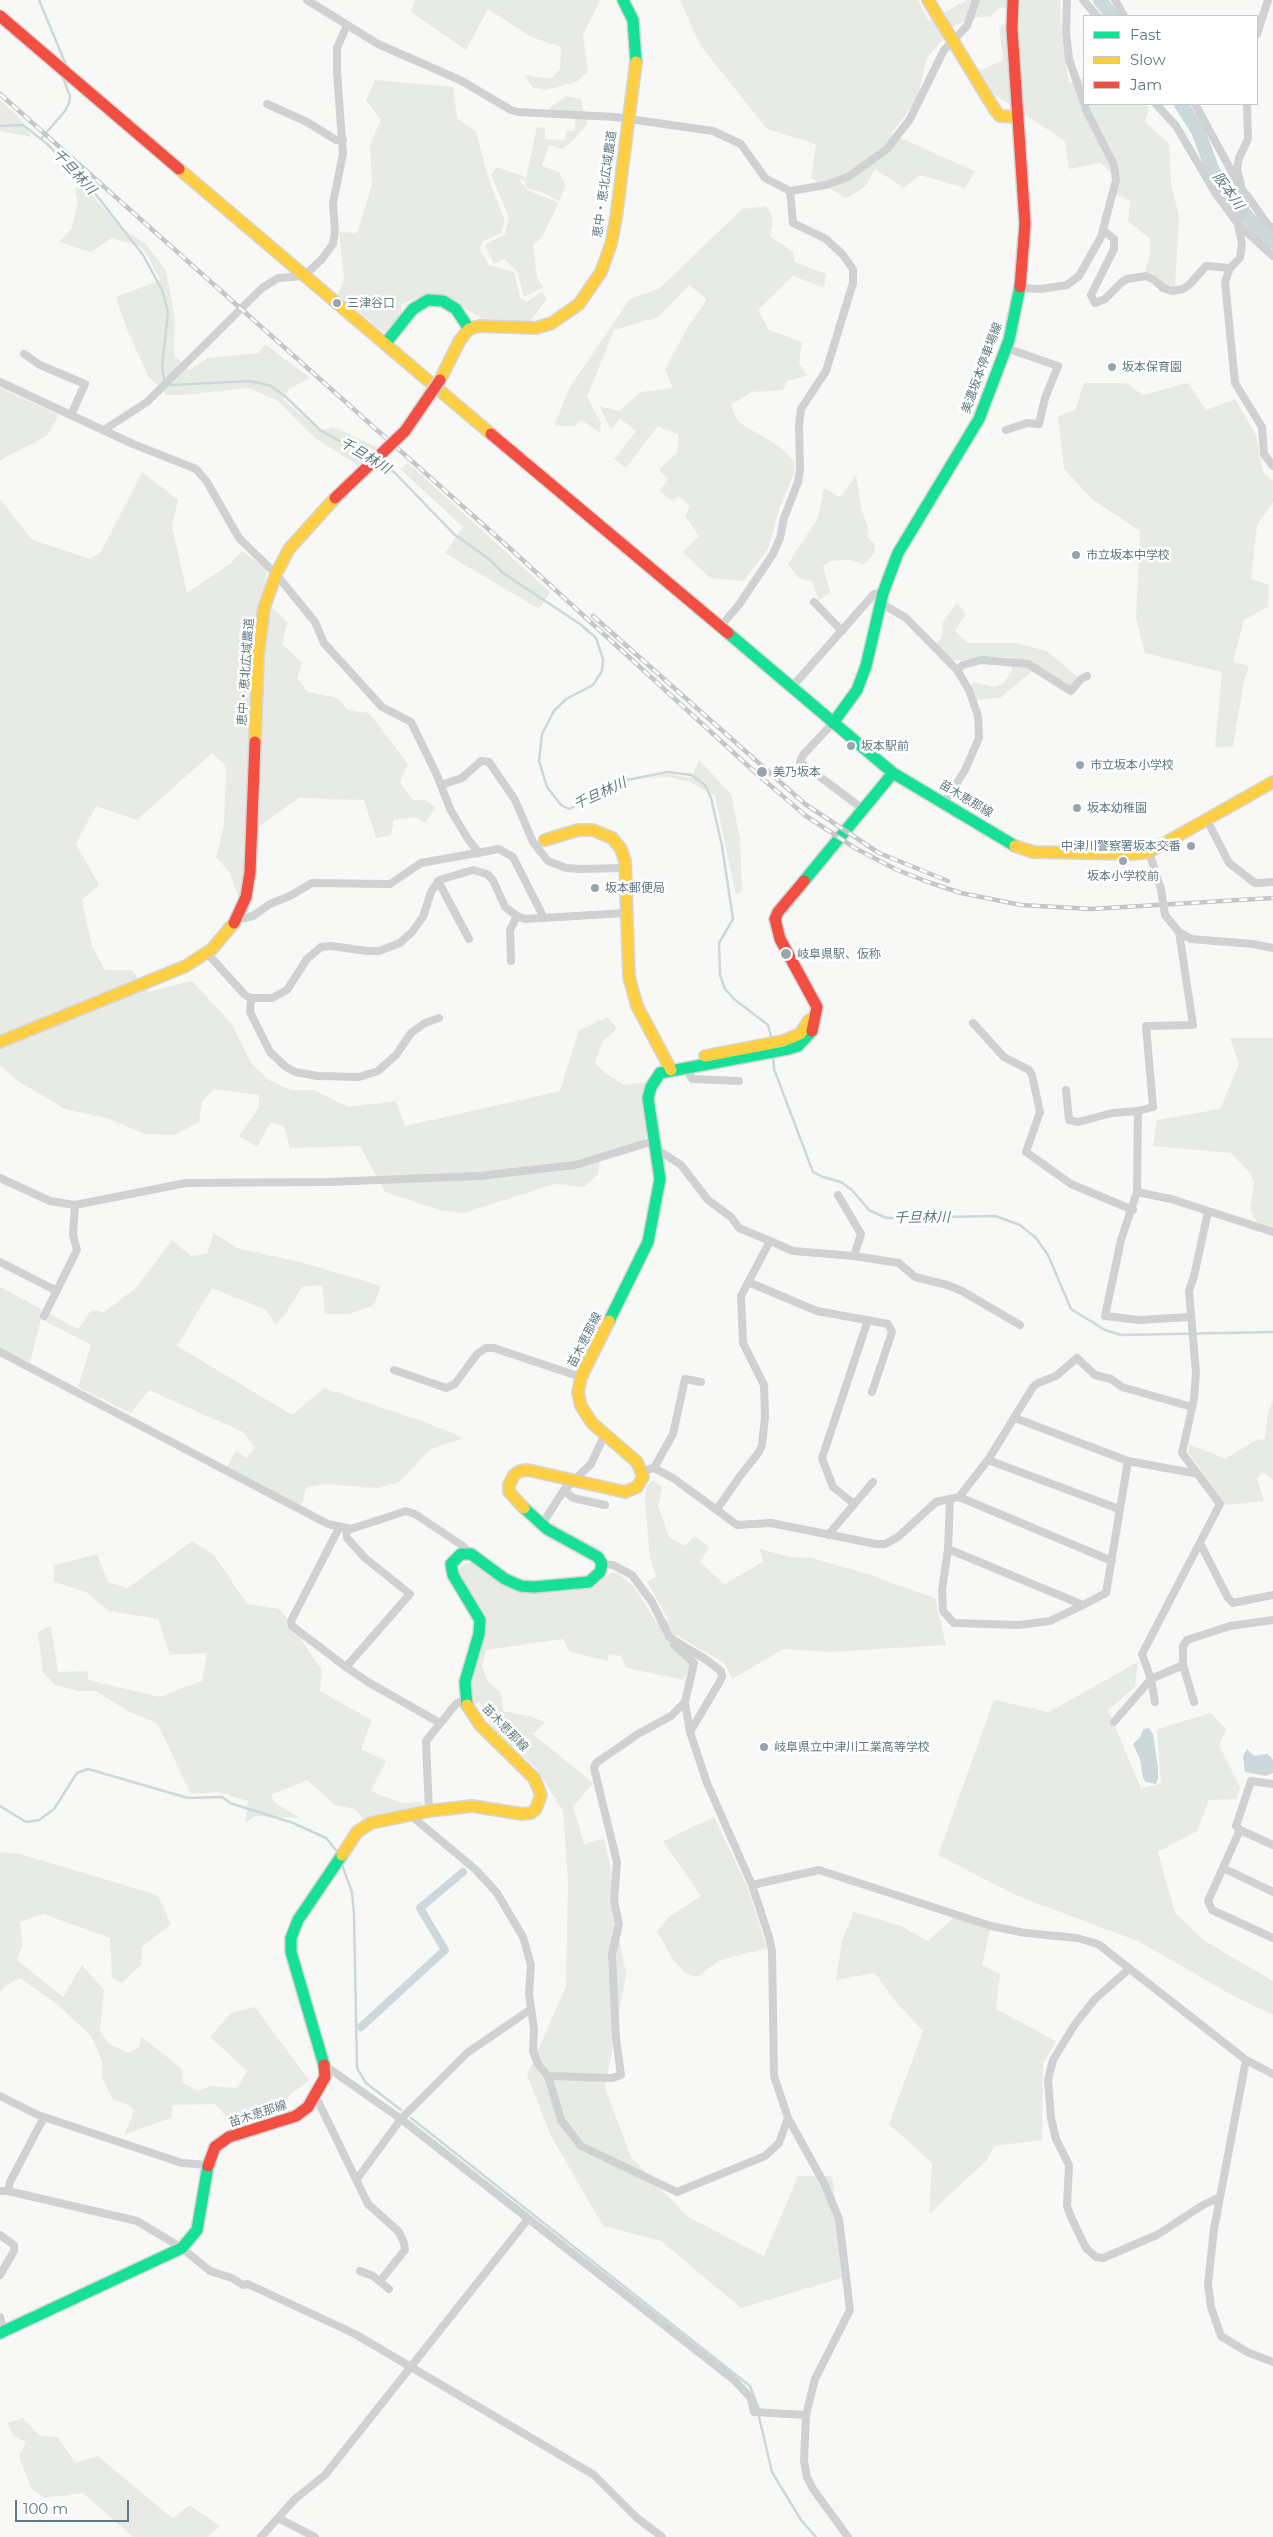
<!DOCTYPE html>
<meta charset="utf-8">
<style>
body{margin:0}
#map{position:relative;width:1273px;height:2537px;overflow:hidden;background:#f8f8f7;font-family:Montserrat,sans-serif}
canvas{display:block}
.legend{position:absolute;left:1083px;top:15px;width:175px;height:90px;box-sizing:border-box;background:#fff;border:1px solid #c0cacd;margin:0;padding:6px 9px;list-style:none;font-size:15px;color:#617a83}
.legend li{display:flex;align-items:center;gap:10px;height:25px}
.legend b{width:25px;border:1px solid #c0cacd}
.scale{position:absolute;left:15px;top:2500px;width:114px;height:22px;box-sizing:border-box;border:2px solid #617a83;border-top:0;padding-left:6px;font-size:15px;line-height:18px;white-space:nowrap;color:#617a83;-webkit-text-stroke:4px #fff;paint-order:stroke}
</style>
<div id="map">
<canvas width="1273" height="2537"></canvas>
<ul class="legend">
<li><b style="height:6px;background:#16e098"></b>Fast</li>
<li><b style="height:6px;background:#ffcf43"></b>Slow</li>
<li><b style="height:6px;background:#f24e42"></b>Jam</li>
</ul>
<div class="scale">100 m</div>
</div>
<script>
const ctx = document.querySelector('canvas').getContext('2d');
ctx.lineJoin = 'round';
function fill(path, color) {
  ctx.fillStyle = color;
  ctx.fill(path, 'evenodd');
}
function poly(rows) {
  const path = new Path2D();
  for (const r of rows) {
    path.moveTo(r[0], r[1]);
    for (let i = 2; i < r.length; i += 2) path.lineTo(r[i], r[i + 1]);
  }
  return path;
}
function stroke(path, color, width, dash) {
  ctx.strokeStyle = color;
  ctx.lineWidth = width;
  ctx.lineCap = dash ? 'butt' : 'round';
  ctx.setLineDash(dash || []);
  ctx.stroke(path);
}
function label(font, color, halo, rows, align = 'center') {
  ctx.font = font + ' Montserrat,"Noto Sans JP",sans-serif';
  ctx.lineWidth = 5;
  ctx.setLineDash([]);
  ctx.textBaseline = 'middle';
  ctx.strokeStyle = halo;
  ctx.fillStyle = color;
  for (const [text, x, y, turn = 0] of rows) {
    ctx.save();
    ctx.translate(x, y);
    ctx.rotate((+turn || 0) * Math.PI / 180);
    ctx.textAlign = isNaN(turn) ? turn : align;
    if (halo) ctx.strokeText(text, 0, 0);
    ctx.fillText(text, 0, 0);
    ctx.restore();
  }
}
fill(poly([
 [415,0,600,0,583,35,588,72,576,82,546,90,533,88,524,75,551,79,560,69,561,47,531,37,488,9,466,50,411,12],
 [680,0,918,0,929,21,967,0,1060,0,1062,37,1069,83,1084,77,1084,104,1144,104,1149,108,1145,122,1169,143,1171,184,1179,216,1175,287,1166,286,1153,273,1145,272,1150,254,1150,239,1128,221,1130,201,1115,194,1114,176,1101,163,1069,169,1065,141,989,91,979,71,1003,60,999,27,1005,24,1019,25,1018,6,999,8,990,17,978,17,955,25,927,58,917,100,891,134,975,171,965,188,920,175,904,188,875,169,865,187,846,198,811,178,816,144,767,129,700,45],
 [375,80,453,87,457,118,476,132,489,180,505,221,501,233,482,242,480,250,489,265,514,272,520,297,527,302,542,291,547,299,529,322,488,322,451,300,432,295,402,303,401,315,385,334,338,294,344,280,339,232,357,233,372,185,370,144,381,120,366,100],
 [566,96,581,99,587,124,574,140,563,149,549,145,542,166,559,172,566,186,559,201,541,192,526,188,525,180,519,179,527,190,559,203,541,238,533,245,537,278,544,287,524,297,517,271,504,259,494,264,485,245,505,234,509,217,491,175,497,167,526,177,537,127,545,128,545,139,565,140,566,131,574,131,576,114,549,113,550,107],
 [0,100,18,116,32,137,0,131],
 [84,185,121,228,146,244,166,270,175,320,174,355,189,370,208,358,259,353,265,344,310,378,289,389,283,399,319,431,333,427,379,448,358,465,315,438,278,401,248,388,183,395,167,395,148,376,126,327,116,297,160,280,148,256,140,246,112,238,91,252,59,242,72,228,78,201,75,189],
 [766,206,773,218,770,236,793,252,795,262,826,274,824,288,793,276,758,310,769,330,802,342,799,363,807,376,787,381,783,390,751,392,731,405,738,422,779,446,795,462,794,473,780,507,768,549,744,581,710,578,683,552,699,536,685,516,690,506,679,496,671,500,660,491,668,479,659,470,677,452,679,435,658,426,626,468,614,459,636,431,620,419,611,429,599,406,619,411,641,392,673,388,665,370,686,330,707,299,689,285,658,317,614,330,587,397,601,423,600,433,581,420,574,426,554,426,570,387,629,300,660,288,742,209],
 [1084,383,1127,383,1142,395,1188,383,1206,410,1235,399,1256,435,1263,472,1273,481,1273,502,1257,525,1251,579,1269,585,1268,607,1244,620,1233,662,1249,666,1244,681,1233,746,1215,748,1222,672,1145,653,1136,618,1140,531,1093,500,1064,469,1058,416,1075,410],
 [0,388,59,415,47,436,0,460],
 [408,463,550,592,539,609,445,553,463,527,400,469],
 [142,472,178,500,172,526,187,593,231,563,242,551,267,569,263,598,287,622,282,644,302,663,297,678,308,692,338,698,348,710,369,713,408,764,400,782,413,800,426,800,436,808,425,823,415,817,394,820,391,835,376,838,364,800,299,798,248,834,247,874,239,900,230,873,216,857,224,825,226,766,212,753,137,820,96,806,76,844,99,885,82,900,92,946,105,970,132,970,148,992,192,981,231,1023,251,1063,269,1080,291,1090,314,1090,348,1107,396,1101,405,1126,560,1091,579,1030,608,1017,617,1029,603,1041,595,1063,605,1073,624,1085,647,1082,644,1102,647,1123,645,1141,601,1154,598,1174,584,1187,554,1184,464,1213,439,1210,385,1192,360,1146,290,1148,284,1126,270,1123,257,1147,239,1136,259,1107,259,1095,214,1089,202,1101,199,1122,175,1135,144,1134,110,1119,65,1109,18,1081,0,1065,0,499,32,540,91,559,101,552],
 [856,475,862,512,868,526,868,538,874,543,875,552,865,564,847,560,830,561,823,566,830,592,819,601,812,581,799,578,788,564,818,518,824,488,840,497],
 [957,603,966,614,955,631,968,643,1016,643,1047,651,1078,677,1068,688,1037,667,1000,698,973,700,970,689,973,682,995,687,1004,683,1012,670,1009,657,949,661,935,646,942,637,943,622],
 [699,760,731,794,740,839,742,891,736,895,715,796,690,782,668,777,648,778,668,774,691,778],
 [1230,1038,1273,1038,1273,1230,1260,1228,1250,1209,1254,1184,1251,1174,1231,1153,1153,1146,1157,1120,1220,1109,1239,1064],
 [214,1233,237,1248,304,1263,381,1286,374,1305,349,1314,325,1314,322,1285,302,1287,284,1316,276,1324,266,1310,212,1288,177,1346,292,1415,324,1388,425,1422,463,1438,431,1449,399,1482,377,1488,326,1484,307,1487,303,1496,305,1499,300,1505,227,1467,236,1451,247,1458,255,1447,243,1432,149,1390,131,1413,78,1387,91,1345,41,1319,30,1363,0,1348,0,1287,78,1329,91,1310,104,1312,136,1288,172,1240,191,1256,207,1254],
 [1273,1400,1273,1480,1263,1472,1257,1478,1264,1501,1225,1505,1188,1452,1190,1444,1225,1459,1256,1440,1265,1439,1268,1412],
 [652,1480,662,1487,658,1506,669,1537,685,1546,694,1536,709,1547,700,1562,724,1584,763,1562,760,1549,790,1557,811,1558,858,1571,935,1598,946,1645,828,1652,784,1649,732,1679,724,1663,676,1635,667,1641,691,1666,683,1680,627,1668,621,1656,609,1654,608,1661,570,1652,563,1639,486,1650,482,1665,487,1680,501,1693,503,1711,529,1716,545,1722,533,1734,593,1783,573,1807,584,1844,604,1839,614,1881,614,1910,626,1974,605,2088,631,2157,688,2217,764,2256,798,2176,832,2176,845,2277,741,2308,661,2241,603,2226,551,2136,527,2075,566,1986,568,1881,563,1811,535,1767,489,1726,492,1716,479,1702,473,1705,470,1679,485,1631,485,1621,481,1610,458,1575,459,1569,464,1564,471,1563,481,1566,501,1584,530,1592,570,1591,596,1585,611,1573,618,1573,635,1588,656,1622,668,1619,647,1582,656,1576,650,1559,645,1501,646,1488],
 [192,1541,214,1555,247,1604,280,1609,322,1670,320,1691,372,1720,361,1749,386,1761,371,1791,401,1803,422,1802,423,1808,363,1819,355,1809,335,1805,307,1780,271,1795,275,1803,300,1818,255,1816,245,1823,248,1801,217,1792,191,1794,157,1723,131,1713,96,1691,78,1691,55,1685,43,1672,38,1632,51,1626,58,1672,88,1671,88,1680,160,1697,202,1681,207,1653,170,1655,158,1619,109,1611,86,1592,54,1582,54,1565,97,1554,108,1582,128,1588],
 [1138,1662,1135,1687,1108,1710,1141,1788,1161,1784,1157,1729,1211,1713,1226,1730,1219,1745,1240,1787,1237,1799,1209,1800,1197,1831,1158,1852,1175,1913,1205,1941,1273,1981,1273,2015,1230,1994,1140,1942,1013,1894,938,1855,994,1700,1049,1712],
 [714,1817,747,1886,767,1948,720,1960,697,1977,685,1973,672,1958,657,1931,669,1917,701,1896,663,1841],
 [0,1852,20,1854,158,1895,171,1924,142,1947,141,1965,122,1983,112,1978,110,1938,43,1914,20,1922,23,1944,17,1960,63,1997,82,1965,104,1990,100,2031,108,2043,128,2053,139,2047,141,2036,182,2069,183,2083,198,2091,210,2086,237,2088,247,2071,210,2037,232,2012,255,2007,309,2080,271,2110,239,2131,215,2104,173,2105,171,2118,124,2135,134,2111,128,2104,113,2100,102,2078,102,2061,91,2036,58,2005,20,1978,5,1986,0,1993],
 [854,1912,901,1926,928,1941,954,1917,990,1930,982,1965,1000,1974,996,2009,1056,2041,1043,2064,1042,2140,994,2146,986,2161,929,2214,932,2163,889,2124,923,2031,895,2001,875,1973,836,1980,842,1940],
 [23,2418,40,2436,58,2437,75,2463,98,2456,173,2519,189,2505,220,2526,208,2537,133,2537,83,2493,45,2498,31,2488,19,2456,26,2442,13,2435,7,2423]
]), '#e8ebe5');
fill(poly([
 [1149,1728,1153,1734,1158,1768,1158,1778,1156,1784,1146,1782,1143,1778,1140,1759,1133,1744,1141,1736,1143,1729],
 [1247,1749,1254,1756,1267,1754,1270,1756,1273,1760,1273,1773,1266,1776,1245,1772,1243,1756]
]), '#cdd8da');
stroke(poly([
 [39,0,66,65],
 [0,126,23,125,46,143,87,183,143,255,162,290,168,312,162,367,164,378,172,385,250,381,271,386,286,397,320,430,372,459],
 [41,139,65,111,69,103,70,96,63,78],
 [377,462,394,472,455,535,488,558,503,573,580,624,596,638,603,659,602,671,593,685,566,699,554,711,542,734,539,761,547,787,561,805,569,809,627,780,668,772,691,775,705,785,711,798,722,846,733,919,719,943,720,975,725,989,734,999,768,1025,772,1040],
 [773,1056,774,1069,813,1172,823,1177,841,1182,852,1190,869,1210,886,1218,995,1216,1020,1225,1036,1238,1048,1255,1071,1309,1105,1330,1121,1335,1273,1332],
 [0,1806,26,1822,39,1820,54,1809,77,1773,88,1769,188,1798,222,1797,230,1803,293,1823,326,1838,336,1850],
 [341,1862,352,1892,354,1914,357,2068,366,2083,401,2110],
 [411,2118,750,2386,759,2409],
 [759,2417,772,2472,801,2520,816,2537]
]), '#cdd8da', 2.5);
stroke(poly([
 [361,2027,445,1950,420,1908,463,1872]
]), '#cdd8da', 8);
stroke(poly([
 [1100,0,1112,16],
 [1181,104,1198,131,1213,171,1237,206,1273,243]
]), '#cdd8da', 14);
const fast = poly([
 [623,0,633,20,636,62],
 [385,344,413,309,428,300,443,301,456,309,469,329],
 [728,633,893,773,1015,846],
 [833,723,857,690,866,666,883,593,898,553,979,419,1009,340,1020,287],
 [804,881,893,773],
 [609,1321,648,1242,660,1179,648,1098,651,1087,660,1073,788,1049,798,1046,812,1031],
 [467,1705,465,1682,479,1634,480,1620,453,1575,451,1564,461,1554,471,1554,505,1579,521,1586,534,1587,589,1582,600,1572,602,1564,598,1557,547,1529,524,1508],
 [324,2065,291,1952,291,1938,298,1920,342,1855],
 [0,2333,182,2248,197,2230,208,2166]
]);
const slow = poly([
 [928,0,995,110,1000,116,1017,117],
 [179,169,491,434],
 [440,380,460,340,469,329,479,326,536,328,552,323,579,304,601,272,611,244,616,218,636,62],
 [255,742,258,657,264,608,276,574,289,549,335,498],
 [545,840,578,830,593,830,612,838,621,849,625,861,629,977,637,1006,671,1070],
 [1015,846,1033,852,1133,854,1149,852,1273,782],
 [0,1042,186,966,212,949,234,923],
 [705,1056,783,1041,800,1034,809,1020],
 [524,1508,509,1492,509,1485,514,1475,520,1471,528,1470,625,1492,637,1487,643,1477,637,1462,592,1423,581,1406,578,1393,581,1377,609,1321],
 [342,1855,357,1832,371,1823,429,1811,472,1806,522,1814,531,1813,536,1809,541,1795,534,1778,480,1725,467,1705]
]);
const jam = poly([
 [1013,0,1012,29,1025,224,1020,287],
 [0,16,179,169],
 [491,434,728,633],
 [804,881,778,912,775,919,780,939,817,1007,812,1031],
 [234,923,246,897,250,872,255,742],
 [208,2166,215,2147,229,2137,296,2116,308,2107,325,2077,324,2065]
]);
stroke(fast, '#d4d6d6', 14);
stroke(slow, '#d4d6d6', 14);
stroke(jam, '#d4d6d6', 14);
stroke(poly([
 [307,0,378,44,460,80,511,110,518,112,615,117,713,131,741,144,765,178,790,191,826,185,848,177,887,149,910,119,944,50,967,26,976,0],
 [1083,0,1097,16],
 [1115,0,1124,16],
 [1257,34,1268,0],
 [267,104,307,122,336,140,343,140],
 [1156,104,1176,126,1216,194,1238,224,1273,256],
 [1195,104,1239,185],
 [1247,104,1248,139,1239,158,1237,169,1242,190,1249,198,1238,224,1242,244,1240,258,1230,268,1225,282,1235,383,1262,427,1264,454,1273,466],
 [1249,198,1268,225,1273,228],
 [1103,230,1114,239,1114,249,1091,295,1095,303,1105,299,1122,282,1127,279,1146,276,1153,279,1163,288,1172,291,1183,289,1189,285,1206,266,1230,268],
 [1020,288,1041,289,1067,285,1079,276,1101,237,1116,180,1114,165,1087,112,1069,59,1066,32,1067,0],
 [1006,348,1058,366,1045,398,1039,424,1027,423,1006,430],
 [24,354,40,365,85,384,71,415],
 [0,382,133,444,196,469,207,482,239,538,276,574,315,622,324,643,382,707,411,722,436,773,451,811,468,839,479,853],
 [104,430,147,402,262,288,278,278,304,276,322,259,333,244,335,231,333,203,343,154,337,72,337,48,347,25],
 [814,602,842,631],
 [881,603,906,618,957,670,969,690,978,716,979,738,965,770,945,802],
 [720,627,738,606,773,554,780,538,784,518,798,482,800,470,799,425,801,409,826,371,853,283,853,269,842,254,826,239,793,223,790,191],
 [957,670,963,665,981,660,1028,664,1071,691,1081,679,1087,676],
 [791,688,874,594,883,593],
 [833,723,803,755,800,762,863,809],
 [441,785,462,778,481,761,489,762,515,800,533,842,548,861,566,868,580,869,625,868],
 [1207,820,1229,863,1255,883,1273,882],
 [1149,852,1161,889],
 [438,881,469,939],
 [1165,915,1179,932,1191,939,1253,944,1273,948],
 [236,920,253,916,270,904,290,896,312,883,390,884,421,863,499,849,513,857,544,918],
 [1179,932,1193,1025,1146,1026,1153,1107,1138,1111,1137,1192,1121,1240,1105,1316,1139,1320,1190,1317],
 [207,953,245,995,251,998,272,998,287,990,307,959,321,947,331,946,367,951,379,951,400,943,412,932,423,917,431,892,439,880,473,870,487,874,493,880,505,907,517,916,525,919,626,913],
 [511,961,510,930,517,916],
 [251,998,250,1012,270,1052,286,1067,295,1072,318,1076,359,1077,378,1071,396,1055,411,1033,425,1023,439,1018],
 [973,1023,1004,1057,1029,1070,1032,1075,1040,1112,1026,1152,1071,1184,1133,1210],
 [686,1067,692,1079,739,1081],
 [1066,1090,1069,1120,1078,1122,1112,1113,1138,1111],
 [655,1148,681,1165,708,1200,731,1217,739,1228,770,1241,741,1296,743,1343,764,1385,765,1417,762,1445,759,1452,740,1476,717,1509],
 [0,1178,50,1201,75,1205,186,1183,329,1182,479,1176,575,1165,654,1141],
 [1137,1192,1171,1199,1273,1232],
 [838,1195,861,1234,854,1256],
 [1208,1212,1194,1276,1189,1291,1196,1373,1194,1399,1182,1453,1220,1504,1142,1654,1151,1679,1183,1665,1183,1646,1187,1640,1230,1626,1273,1620],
 [770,1241,793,1251,854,1256,899,1263,915,1277,947,1285,962,1291,1020,1325],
 [0,1262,57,1291],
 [748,1282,817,1311,888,1324,892,1332,872,1392],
 [44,1316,77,1250,73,1235,75,1205],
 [0,1352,328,1524,351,1529,406,1511,415,1514,463,1546,471,1554],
 [394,1370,446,1388,455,1384,477,1354,486,1348,494,1348,581,1377],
 [1015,1418,1128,1461,1198,1474],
 [988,1460,1119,1509],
 [654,1468,673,1434,685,1379,701,1382],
 [642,1471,654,1468,673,1478,737,1525,771,1523,876,1544,885,1544,898,1537,936,1502,959,1497,988,1460,1033,1387,1038,1383,1056,1376,1077,1358,1095,1375,1111,1379,1122,1387,1192,1407],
 [564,1490,573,1498,605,1505],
 [959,1497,1112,1561],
 [950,1499,948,1549,1083,1605,1106,1593,1128,1461],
 [853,1503,833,1487,822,1458,868,1320],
 [542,1524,564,1490,591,1464,604,1436],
 [339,1528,291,1621,292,1626,346,1667],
 [346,1529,347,1538,365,1558,410,1594,346,1667,368,1682,440,1723],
 [828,1535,873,1482],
 [1200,1543,1228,1598,1233,1603,1273,1595],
 [948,1549,942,1590,943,1611,954,1623,1018,1625,1050,1621,1083,1605],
 [602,1564,613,1565,632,1575,652,1602,670,1638,705,1659,721,1671,722,1677,719,1683,690,1732,707,1783,752,1885,769,1937,772,1951,774,2076,788,2118,824,2183,839,2219,850,2310,815,2379,806,2415,804,2461,807,2477,813,2489,848,2537],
 [674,1645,694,1663,685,1702,690,1732],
 [1183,1665,1194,1702],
 [1114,1722,1151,1679,1155,1702],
 [429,1811,426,1741,456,1704,465,1700],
 [409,1814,475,1869,497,1893,523,1937,531,1965,529,1994,534,2029,533,2051,538,2064,548,2076,561,2120,581,2146,677,2192,765,2156,779,2143,788,2118],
 [1240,1830,1236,1826,1251,1781,1273,1784],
 [1273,1845,1240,1830,1208,1901,1212,1910,1273,1938],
 [1223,1868,1273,1892],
 [752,1885,819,1870,991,1926,1025,1933,1077,1938,1098,1944,1246,2060,1273,2074],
 [1128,1970,1095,1999,1075,2024,1053,2060,1048,2080,1051,2118,1056,2139,1069,2165,1067,2206,1071,2217,1086,2248,1096,2257,1103,2258,1157,2235,1203,2205,1220,2197],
 [1246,2060,1214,2229,1208,2284,1211,2307,1221,2336,1247,2352,1273,2362],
 [324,2065,401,2119,733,2379,751,2398,754,2412,806,2415],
 [548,2076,612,2078,621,2075,616,2038,612,1954,619,1924,614,1901,617,1862,594,1768,596,1763,638,1734,671,1716,685,1702],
 [315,2095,368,2204,399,2232,404,2243,405,2250,380,2281],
 [0,2096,38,2115,182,2163,208,2165],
 [357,2179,401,2119,467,2053,531,2009],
 [0,2191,8,2191,137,2221,182,2248,210,2271,232,2278,243,2285,248,2284,355,2334,594,2475,636,2517,662,2537],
 [8,2191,10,2182,44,2117],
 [0,2235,14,2245,14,2251,0,2275],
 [360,2271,373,2276,389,2289],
 [0,2317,4,2331],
 [278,2518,315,2537],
 [261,2537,295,2499,325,2475,528,2219]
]), '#d0d1d2', 8);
stroke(fast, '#16e098', 11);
stroke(slow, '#ffcf43', 11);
stroke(jam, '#f24e42', 11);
const rail = poly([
 [0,94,515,553,757,774,806,816,855,848,895,869,928,882,961,893,1021,905,1091,909,1273,898],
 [593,616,805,804,879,853,948,881]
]);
stroke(rail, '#c4c7c7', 4.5);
stroke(rail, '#fff', 2.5, [8]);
const jamBridge = poly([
 [335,498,405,431,440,380]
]);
stroke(jamBridge, '#d4d6d6', 14, []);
stroke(poly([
 [1161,889,1165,915]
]), '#d0d1d2', 8);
stroke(jamBridge, '#f24e42', 11);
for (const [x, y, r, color] of [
 [337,303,5,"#96a6ac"],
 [1112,367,5,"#96a6ac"],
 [1076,555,5,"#96a6ac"],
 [851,746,5,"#96a6ac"],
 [1080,765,5,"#96a6ac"],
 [762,772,6,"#96a6ac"],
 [1077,808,5,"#96a6ac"],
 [1191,846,5,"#96a6ac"],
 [1123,861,5,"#96a6ac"],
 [595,888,5,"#96a6ac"],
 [786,954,6,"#96a6ac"],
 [764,1747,5,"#96a6ac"]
]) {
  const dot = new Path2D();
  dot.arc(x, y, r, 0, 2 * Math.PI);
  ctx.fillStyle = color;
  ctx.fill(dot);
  stroke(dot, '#fff', 2);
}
label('12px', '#617a83', '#fff', [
 ["恵中・恵北広域農道",605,184,-82],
 ["美濃坂本停車場線",982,368,-70],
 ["恵中・恵北広域農道",246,672,-86],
 ["苗木恵那線",966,799,31],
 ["苗木恵那線",585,1340,-63],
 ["苗木恵那線",505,1728,46],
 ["苗木恵那線",258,2114,-18]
]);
label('12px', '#617a83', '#fff', [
 ["三津谷口",347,303],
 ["坂本保育園",1122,367],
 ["市立坂本中学校",1086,555],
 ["坂本駅前",861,746],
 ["市立坂本小学校",1090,765],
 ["美乃坂本",773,772],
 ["坂本幼稚園",1087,808],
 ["中津川警察署坂本交番",1181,846,"right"],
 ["坂本小学校前",1123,876,"center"],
 ["坂本郵便局",605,888],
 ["岐阜県駅、仮称",797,954],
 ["岐阜県立中津川工業高等学校",774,1747]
], 'left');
label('italic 14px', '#5c7a7d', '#fff', [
 ["千旦林川",74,172,47],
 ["阪本川",1228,191,54],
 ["千旦林川",365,456,31],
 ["千旦林川",600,794,-25],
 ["千旦林川",922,1218,-1]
]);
</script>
